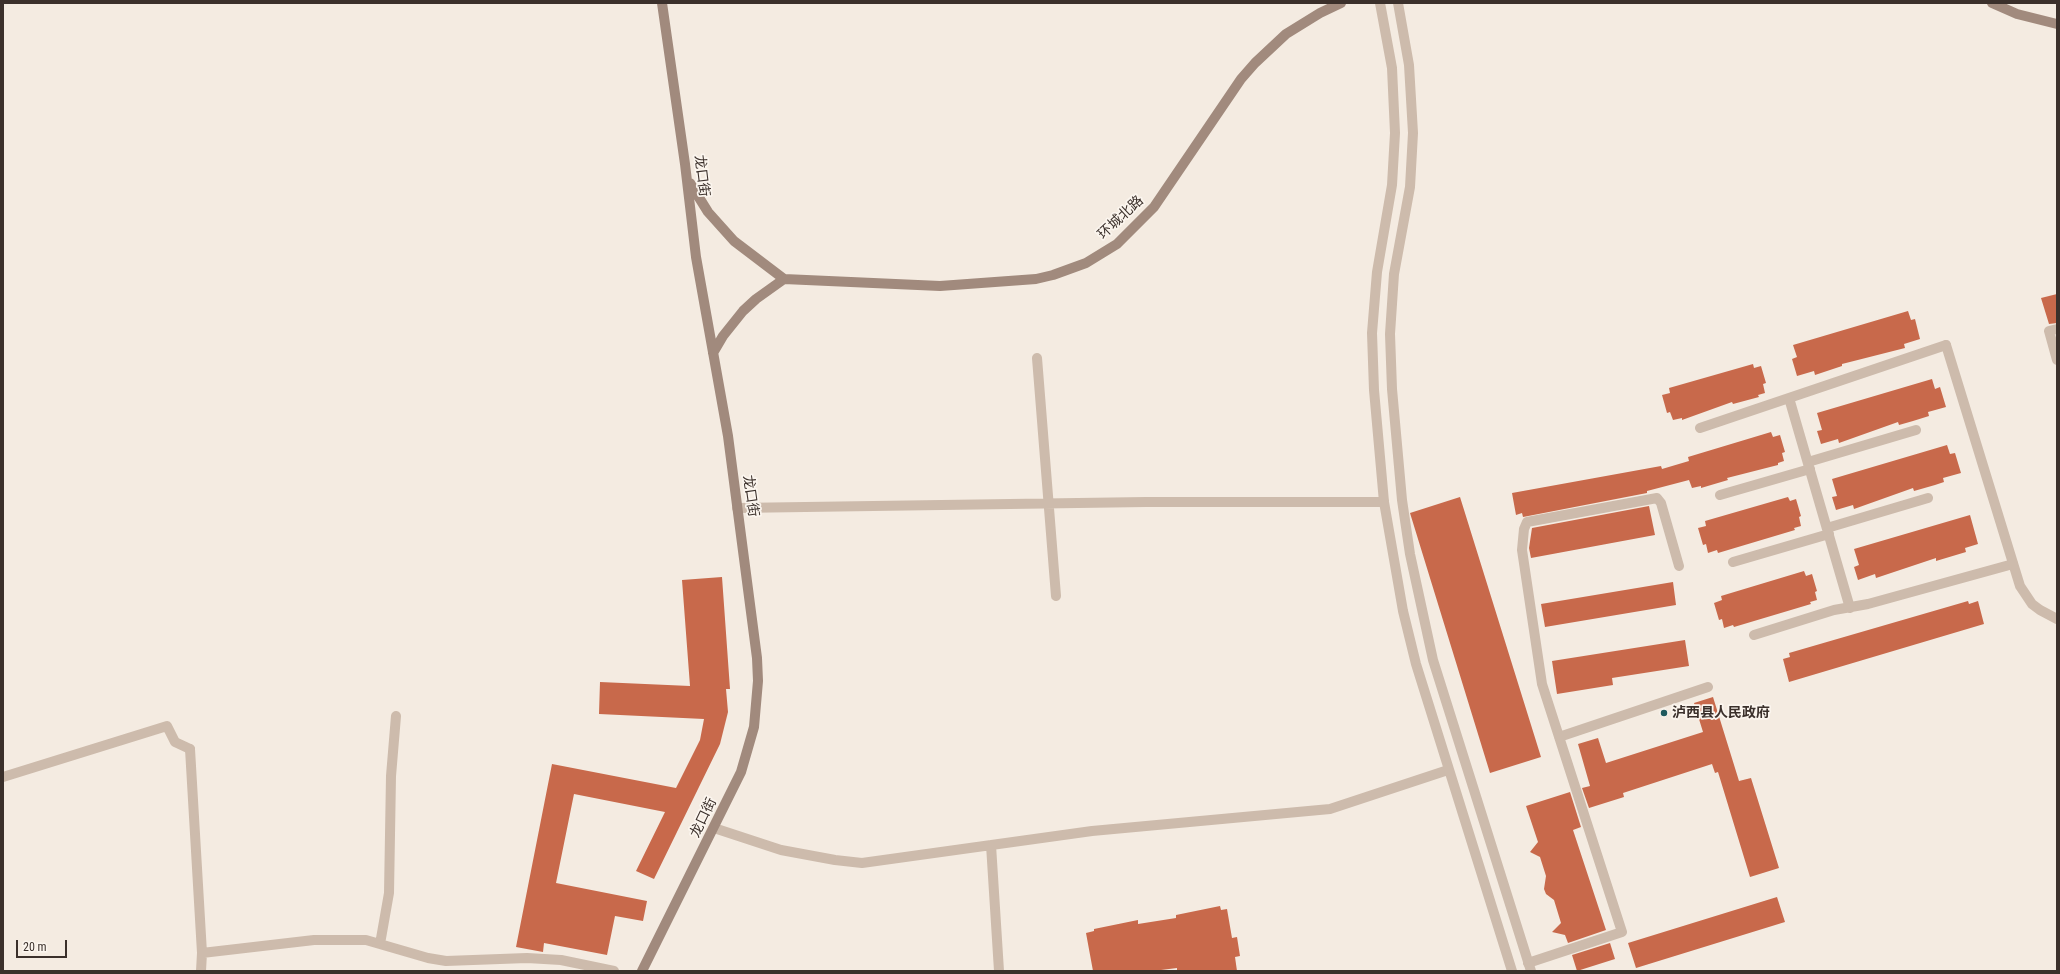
<!DOCTYPE html>
<meta charset="utf-8">
<style>
body{margin:0}
#map{position:relative;width:2060px;height:974px;overflow:hidden;background:#f4ebe1;font-family:"Roboto Condensed",sans-serif}
canvas{display:block}
.frame{position:absolute;inset:0;border:4px solid #3b302b;pointer-events:none}
.scale{position:absolute;left:16px;top:940px;width:51px;height:18px;box-sizing:border-box;border:2px solid #3b302b;border-top:0;padding-left:5px;font-size:12px;line-height:14px;white-space:nowrap;color:#3b302b;-webkit-text-stroke:3px #fbf5ee;paint-order:stroke}
</style>
<div id="map">
<canvas width="2060" height="974"></canvas>
<div class="frame"></div>
<div class="scale">20 m</div>
</div>
<script>
const ctx = document.querySelector('canvas').getContext('2d');
ctx.lineJoin = 'round';
function fill(path, color) {
  ctx.fillStyle = color;
  ctx.fill(path, 'evenodd');
}
function poly(rows) {
  const path = new Path2D();
  for (const r of rows) {
    path.moveTo(r[0], r[1]);
    for (let i = 2; i < r.length; i += 2) path.lineTo(r[i], r[i + 1]);
  }
  return path;
}
function stroke(path, color, width, dash) {
  ctx.strokeStyle = color;
  ctx.lineWidth = width;
  ctx.lineCap = dash ? 'butt' : 'round';
  ctx.setLineDash(dash || []);
  ctx.stroke(path);
}
function label(font, color, halo, rows, align = 'center') {
  ctx.font = font + ' "Roboto Condensed","Noto Sans SC",sans-serif';
  ctx.lineWidth = 3.5;
  ctx.setLineDash([]);
  ctx.textBaseline = 'middle';
  ctx.strokeStyle = halo;
  ctx.fillStyle = color;
  for (const [text, x, y, turn = 0] of rows) {
    ctx.save();
    ctx.translate(x, y);
    ctx.rotate((+turn || 0) * Math.PI / 180);
    ctx.textAlign = isNaN(turn) ? turn : align;
    if (halo) ctx.strokeText(text, 0, 0);
    ctx.fillText(text, 0, 0);
    ctx.restore();
  }
}
fill(poly([
 [2057,294,2057,323,2049,324,2041,298],
 [1908,311,1911,320,1915,319,1920,339,1904,344,1905,348,1842,364,1842,366,1815,375,1814,371,1797,376,1792,359,1797,357,1793,345],
 [1753,364,1754,368,1761,366,1766,383,1763,384,1765,393,1758,395,1759,397,1733,404,1732,402,1682,420,1682,418,1673,420,1670,412,1667,413,1662,395,1670,393,1669,388],
 [1932,379,1935,389,1940,387,1946,407,1928,412,1929,416,1913,421,1899,425,1898,422,1839,443,1838,439,1821,444,1817,431,1822,430,1817,413],
 [1771,432,1773,437,1780,435,1785,452,1782,453,1784,461,1778,463,1778,465,1727,478,1728,480,1701,488,1701,486,1692,488,1689,480,1647,491,1647,493,1523,517,1522,513,1516,515,1512,493,1661,466,1662,469,1689,461,1688,457],
 [1947,445,1950,454,1955,453,1961,473,1943,478,1944,482,1935,485,1914,491,1913,488,1854,509,1853,505,1836,510,1832,497,1837,496,1832,479],
 [1460,497,1541,757,1490,773,1410,513],
 [1788,497,1790,501,1796,499,1801,516,1799,517,1801,526,1794,528,1795,530,1718,553,1717,550,1708,553,1706,544,1703,545,1698,528,1706,526,1705,521],
 [1649,506,1655,535,1531,558,1529,548,1532,528],
 [1970,515,1978,544,1965,548,1966,552,1936,561,1936,558,1876,578,1875,574,1858,580,1854,567,1859,565,1854,549],
 [1804,571,1806,576,1812,574,1817,591,1815,592,1817,600,1810,602,1811,604,1734,627,1733,625,1724,628,1722,619,1719,620,1714,603,1722,600,1721,596],
 [722,577,730,689,726,689,728,712,720,744,654,879,636,871,665,812,574,794,556,883,647,901,643,921,615,916,607,955,544,943,543,952,516,947,552,764,676,788,700,740,704,719,599,714,600,682,690,686,682,580],
 [1673,582,1676,605,1545,627,1541,604],
 [1968,601,1969,604,1978,601,1984,624,1789,682,1783,659,1790,657,1789,653],
 [1685,640,1689,666,1612,678,1613,685,1557,694,1552,661],
 [1713,697,1739,781,1751,778,1779,868,1750,877,1718,772,1715,773,1712,764,1623,793,1624,797,1589,808,1582,788,1590,786,1578,744,1598,738,1606,763,1703,732,1694,703],
 [1570,792,1581,827,1573,830,1606,930,1568,943,1565,935,1552,932,1561,923,1554,900,1546,894,1544,889,1546,876,1540,857,1530,852,1538,842,1526,806],
 [1777,897,1785,922,1636,968,1628,943],
 [1220,906,1221,910,1227,909,1232,938,1237,937,1240,956,1235,957,1237,971,1177,971,1177,968,1153,971,1093,971,1086,933,1094,931,1094,929,1138,920,1138,924,1176,918,1176,915],
 [1610,943,1615,959,1577,971,1572,955]
]), '#c8694b');
stroke(poly([
 [2057,329,2049,331,2057,360],
 [1789,398,1850,608],
 [1700,428,1946,345],
 [1808,462,1916,430],
 [1720,495,1810,469],
 [1827,528,1928,498],
 [1733,562,1829,534],
 [1754,635,1834,610,1868,604,2013,564],
 [1559,737,1708,687],
 [3,777,167,726,175,742,190,749],
 [1528,963,1622,932,1542,684,1522,550,1524,529,1527,522,1657,498,1661,503,1679,566]
]), '#cdbbac', 10);
stroke(poly([
 [1946,345,2020,586,2032,604,2040,610,2057,619],
 [1037,358,1056,596],
 [737,508,1146,502,1384,502],
 [190,749,202,953,201,971],
 [714,828,781,850,835,860,862,863,1092,831,1330,809,1448,770],
 [991,845,999,971],
 [380,944,389,893,391,776,396,716],
 [202,953,314,940,366,940,428,958,446,961,527,958,561,960,614,971]
]), '#cdbbac', 10);
stroke(poly([
 [1380,3,1392,68,1395,133,1392,185,1377,272,1372,333,1374,390,1384,502,1403,611,1416,664,1512,971],
 [1398,3,1409,65,1413,133,1410,187,1394,274,1390,334,1392,389,1402,500,1410,554,1433,660,1531,971]
]), '#cdbbac', 10);
stroke(poly([
 [1992,3,2017,14,2057,24],
 [690,183,708,212,734,241,784,279],
 [784,279,940,286,1036,279,1053,275,1086,263,1117,244,1154,207,1241,79,1255,63,1286,34,1320,13,1341,3],
 [713,353,723,336,743,311,756,299,784,279],
 [642,971,741,772,754,727,758,681,757,658,728,436,696,257,685,164,662,3]
]), '#a18a7d', 10);
for (const [x, y, r, color] of [
 [1664,713,4,"#1f5a5e"]
]) {
  const dot = new Path2D();
  dot.arc(x, y, r, 0, 2 * Math.PI);
  ctx.fillStyle = color;
  ctx.fill(dot);
  stroke(dot, '#fbf5ee', 1.5);
}
label('14px', '#3b302b', '#fbf5ee', [
 ["龙口街",701,176,83],
 ["环城北路",1121,218,-43],
 ["龙口街",750,496,82],
 ["龙口街",704,818,-64]
]);
label('bold 14px', '#3b302b', '#fbf5ee', [
 ["泸西县人民政府",1672,713]
], 'left');
</script>
